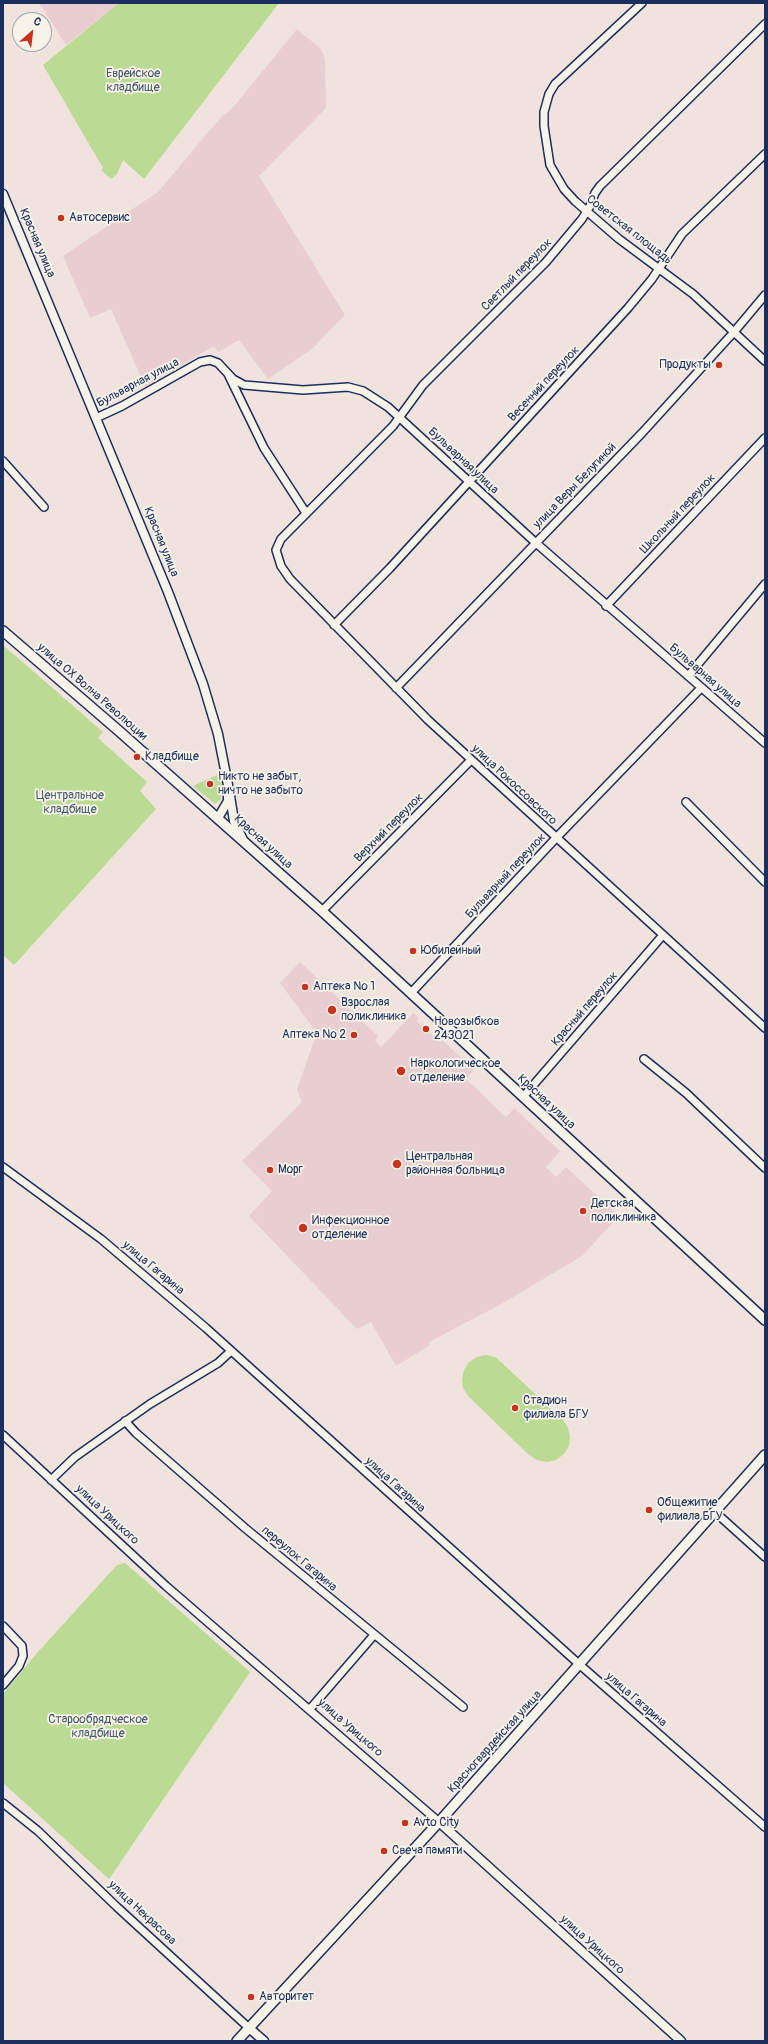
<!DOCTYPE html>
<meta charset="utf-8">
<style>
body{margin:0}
#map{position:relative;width:768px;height:2044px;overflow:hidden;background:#f0e2dd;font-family:Pangolin,sans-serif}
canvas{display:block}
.frame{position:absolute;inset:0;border:4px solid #1b2f5e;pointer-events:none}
.north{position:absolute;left:12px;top:12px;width:40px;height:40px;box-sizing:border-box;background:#f7f3e8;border:1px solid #9fa5b1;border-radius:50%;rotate:28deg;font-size:11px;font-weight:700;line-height:16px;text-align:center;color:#1b2f5e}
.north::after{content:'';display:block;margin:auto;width:14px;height:18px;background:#c8321e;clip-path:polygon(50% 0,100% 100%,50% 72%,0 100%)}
</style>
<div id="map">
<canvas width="768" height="2044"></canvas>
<div class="frame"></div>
<div class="north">С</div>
</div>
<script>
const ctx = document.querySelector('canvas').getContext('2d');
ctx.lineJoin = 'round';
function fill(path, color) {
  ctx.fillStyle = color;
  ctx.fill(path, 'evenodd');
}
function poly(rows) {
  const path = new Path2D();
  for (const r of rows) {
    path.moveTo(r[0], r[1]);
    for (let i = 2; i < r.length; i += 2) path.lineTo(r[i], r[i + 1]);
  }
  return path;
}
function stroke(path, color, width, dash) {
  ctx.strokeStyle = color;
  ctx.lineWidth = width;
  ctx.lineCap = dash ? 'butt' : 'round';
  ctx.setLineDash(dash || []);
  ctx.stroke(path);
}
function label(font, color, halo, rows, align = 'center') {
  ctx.font = font + ' Pangolin,sans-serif';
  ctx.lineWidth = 3.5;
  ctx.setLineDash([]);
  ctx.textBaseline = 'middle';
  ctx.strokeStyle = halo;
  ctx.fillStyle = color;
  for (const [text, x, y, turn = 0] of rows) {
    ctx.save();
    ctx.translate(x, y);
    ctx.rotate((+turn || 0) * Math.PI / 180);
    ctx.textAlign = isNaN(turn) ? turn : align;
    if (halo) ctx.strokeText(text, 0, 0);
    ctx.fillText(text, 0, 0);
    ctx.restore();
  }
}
fill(poly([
 [39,3,119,3,66,45],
 [297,29,321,49,325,59,326,108,259,176,345,315,313,348,268,379,239,340,218,352,214,346,145,386,111,309,90,318,63,256,158,192,222,116,231,110],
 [300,962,378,1036,375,1041,381,1047,413,1013,419,1018,417,1021,440,1042,442,1040,474,1070,466,1079,506,1117,514,1108,560,1151,546,1167,556,1177,566,1167,619,1216,582,1256,503,1303,429,1342,430,1345,396,1366,371,1322,357,1329,249,1216,272,1191,242,1161,302,1102,297,1089,317,1033,280,983]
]), '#e8ced0');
fill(poly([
 [119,3,279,3,144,179,123,160,117,174,111,179,101,170,103,168,43,65],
 [3,645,103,732,98,738,147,782,140,791,156,809,14,965,3,955],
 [221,773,223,791,220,800,215,804,193,786],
 [486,1355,495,1357,502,1363,563,1420,568,1428,570,1437,569,1446,564,1454,556,1460,547,1462,537,1460,529,1455,468,1396,463,1388,462,1379,464,1370,469,1362,477,1357],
 [125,1563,250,1672,109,1879,3,1783,3,1694,37,1653,117,1565]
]), '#bbda93');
const minor = poly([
 [642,3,555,84,549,94,544,112,544,126,550,165,564,189,575,201,619,239,693,294,765,361],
 [765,24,600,186,595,193,590,206,582,219,546,262,423,385,393,426,281,539,276,550,281,566,290,579,428,720,765,1028],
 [229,376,264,448,306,513],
 [96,418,122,406,200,362,210,360,218,363,233,379,244,385,303,390,348,387,363,391,388,407,536,543,765,743],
 [3,461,44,507],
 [606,606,765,438],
 [334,625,390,568,628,308,652,279,682,234,765,154],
 [688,676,765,584],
 [396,688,642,433,734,332,765,295],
 [686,802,765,882],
 [322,911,471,760],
 [411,993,556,838,701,688],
 [644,1059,686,1093,765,1168],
 [523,1097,663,935],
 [3,1167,101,1239,206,1328,580,1665,765,1827],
 [125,1421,136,1433,245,1528,463,1707],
 [3,1435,166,1586,439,1822],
 [51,1480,75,1457,150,1404,218,1363,231,1351],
 [715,1512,765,1557],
 [3,1626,22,1646,23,1656,19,1666,3,1685],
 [310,1709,374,1635],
 [3,1803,38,1831,117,1907,249,2028]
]);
const tertiary = poly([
 [3,194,168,592,203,684,218,734,228,785,228,801,218,818],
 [230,796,234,821,243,840],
 [439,1822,681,2041],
 [249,2028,264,2041]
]);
const secondary = poly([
 [3,631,119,731,322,911,765,1320],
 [237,2041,439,1822,765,1455]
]);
stroke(minor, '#1b2f5e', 10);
stroke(tertiary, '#1b2f5e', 11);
stroke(secondary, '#1b2f5e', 12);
stroke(minor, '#f7f3e8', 7);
stroke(tertiary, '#f7f3e8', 8);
stroke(secondary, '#f7f3e8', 9);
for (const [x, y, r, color] of [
 [61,218,4,"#c8321e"],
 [719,365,4,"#c8321e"],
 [137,757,4,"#c8321e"],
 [210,784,4,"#c8321e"],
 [413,951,4,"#c8321e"],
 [305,987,4,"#c8321e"],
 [332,1010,5,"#c8321e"],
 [426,1029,4,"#c8321e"],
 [354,1035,4,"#c8321e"],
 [401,1071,5,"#c8321e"],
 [397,1164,5,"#c8321e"],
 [270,1170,4,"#c8321e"],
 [583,1211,4,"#c8321e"],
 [303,1228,5,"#c8321e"],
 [515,1408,4,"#c8321e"],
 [649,1510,4,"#c8321e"],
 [405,1823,4,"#c8321e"],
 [384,1851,4,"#c8321e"],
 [251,1997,4,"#c8321e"]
]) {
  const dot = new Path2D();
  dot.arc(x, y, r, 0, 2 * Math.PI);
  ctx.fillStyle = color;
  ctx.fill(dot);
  stroke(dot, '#f7f3e8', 1.5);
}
label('12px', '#435a6b', '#f7f3e8', [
 ["Еврейское",133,74],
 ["кладбище",133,88],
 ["Центральное",70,796],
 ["кладбище",70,810],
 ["Старообрядческое",98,1720],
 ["кладбище",98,1734]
]);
label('12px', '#1b2f5e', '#f7f3e8', [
 ["Автосервис",69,218],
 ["Продукты",711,365,"right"],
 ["Кладбище",145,757],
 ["Никто не забыт,",218,777],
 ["ничто не забыто",218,791],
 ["Юбилейный",421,951],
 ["Аптека № 1",313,987],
 ["Взрослая",341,1003],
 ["поликлиника",341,1017],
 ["Новозыбков",434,1022],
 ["243021",434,1036],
 ["Аптека № 2",346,1035,"right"],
 ["Наркологическое",410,1064],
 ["отделение",410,1078],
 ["Центральная",406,1157],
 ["районная больница",406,1171],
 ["Морг",278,1170],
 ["Детская",591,1204],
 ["поликлиника",591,1218],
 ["Инфекционное",312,1221],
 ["отделение",312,1235],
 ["Стадион",523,1401],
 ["филиала БГУ",523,1415],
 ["Общежитие",657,1503],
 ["филиала БГУ",657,1517],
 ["Avto City",413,1823],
 ["Свеча памяти",392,1851],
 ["Авторитет",259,1997]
], 'left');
label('12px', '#1b2f5e', '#f7f3e8', [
 ["Советская площадь",629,230,38],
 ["Красная улица",37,243,67],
 ["Светлый переулок",517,275,-46],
 ["Бульварная улица",138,383,-28],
 ["Весенний переулок",544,384,-47],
 ["Бульварная улица",463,461,43],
 ["улица Веры Белугиной",575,486,-46],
 ["Школьный переулок",678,514,-47],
 ["Красная улица",161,542,68],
 ["Бульварная улица",705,676,41],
 ["улица ОХ Волна Революции",92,692,41],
 ["улица Рокоссовского",514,785,43],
 ["Верхний переулок",389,828,-45],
 ["Красная улица",263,842,42],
 ["Бульварный переулок",506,876,-47],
 ["Красный переулок",585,1009,-49],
 ["Красная улица",546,1102,43],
 ["улица Гагарина",153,1268,40],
 ["улица Гагарина",395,1485,42],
 ["улица Урицкого",107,1515,43],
 ["переулок Гагарина",299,1559,40],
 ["улица Гагарина",636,1700,41],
 ["улица Урицкого",350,1728,41],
 ["Красногвардейская улица",495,1742,-48],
 ["улица Некрасова",142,1913,43],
 ["улица Урицкого",592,1945,42]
]);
</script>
